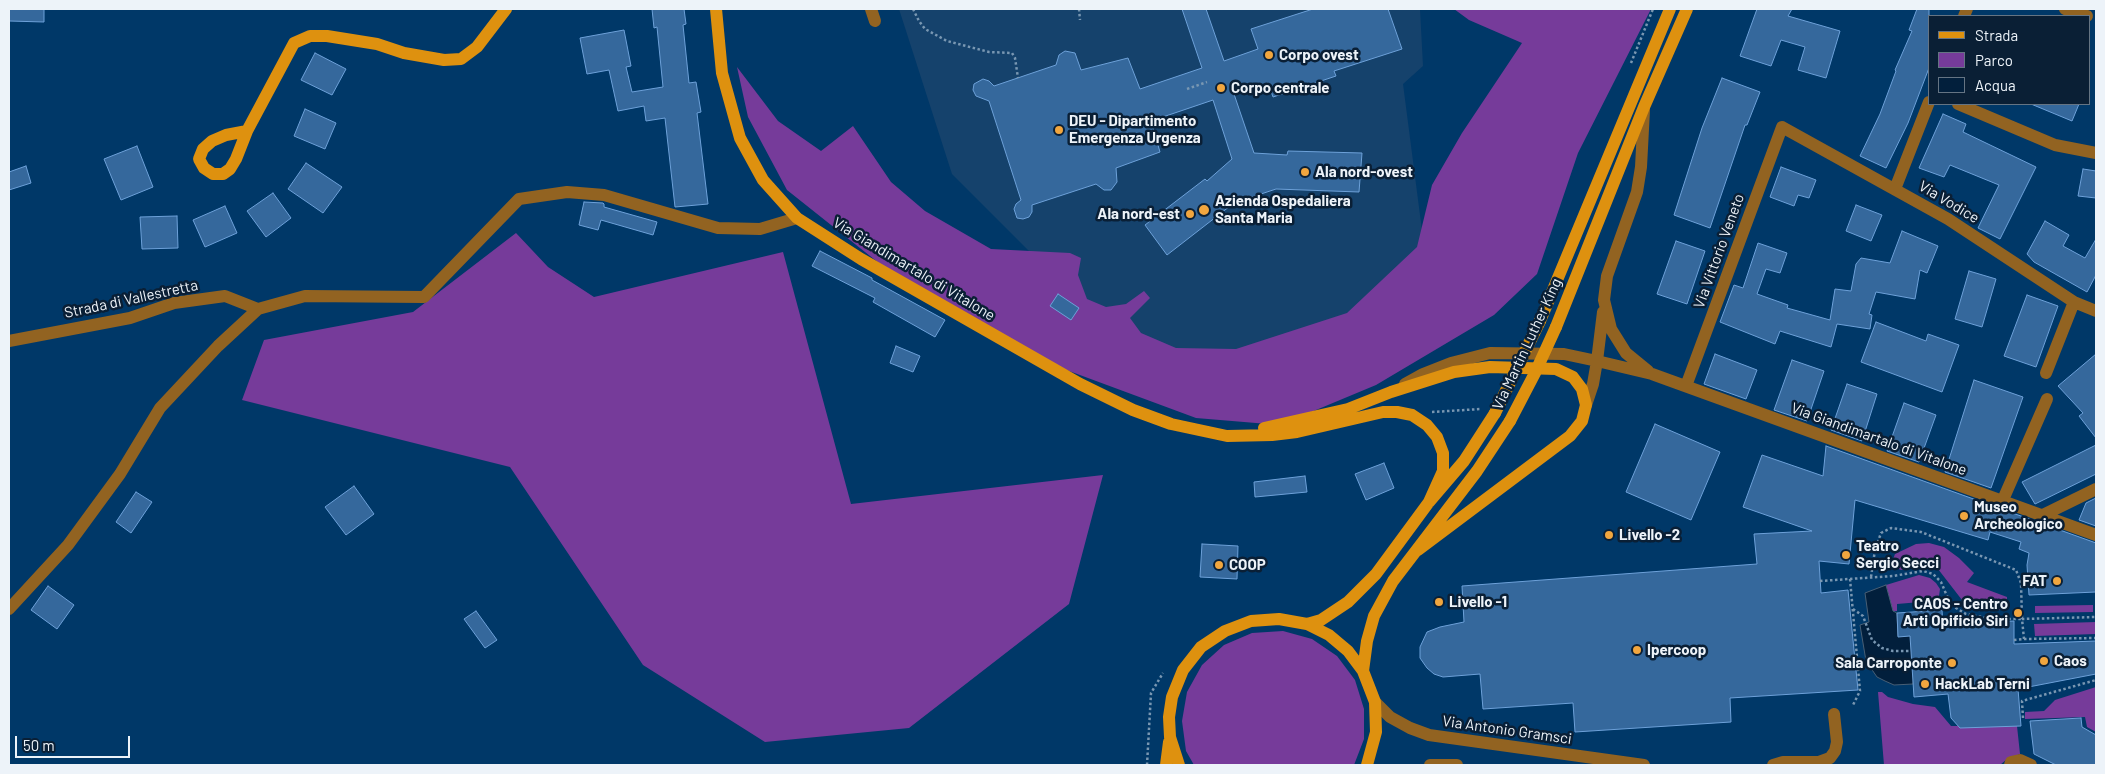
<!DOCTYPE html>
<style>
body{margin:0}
#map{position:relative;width:2105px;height:774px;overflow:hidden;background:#003868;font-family:Barlow,sans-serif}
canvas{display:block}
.frame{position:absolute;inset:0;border:10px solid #edf3f9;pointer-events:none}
.legend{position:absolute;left:1928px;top:15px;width:162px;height:90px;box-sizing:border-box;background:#0a1f35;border:1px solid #657483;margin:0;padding:6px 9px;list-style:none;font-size:15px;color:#edf3f9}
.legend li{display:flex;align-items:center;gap:10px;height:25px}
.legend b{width:25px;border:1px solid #657483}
.scale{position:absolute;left:15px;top:736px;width:115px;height:22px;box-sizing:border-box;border:2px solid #edf3f9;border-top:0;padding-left:6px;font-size:15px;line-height:18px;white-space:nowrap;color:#edf3f9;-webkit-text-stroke:4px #0a1f35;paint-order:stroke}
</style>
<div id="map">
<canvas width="2105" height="774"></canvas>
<div class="frame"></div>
<ul class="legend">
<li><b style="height:6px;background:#de910f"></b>Strada</li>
<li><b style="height:14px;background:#763b9a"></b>Parco</li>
<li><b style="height:14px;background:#021f3c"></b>Acqua</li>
</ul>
<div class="scale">50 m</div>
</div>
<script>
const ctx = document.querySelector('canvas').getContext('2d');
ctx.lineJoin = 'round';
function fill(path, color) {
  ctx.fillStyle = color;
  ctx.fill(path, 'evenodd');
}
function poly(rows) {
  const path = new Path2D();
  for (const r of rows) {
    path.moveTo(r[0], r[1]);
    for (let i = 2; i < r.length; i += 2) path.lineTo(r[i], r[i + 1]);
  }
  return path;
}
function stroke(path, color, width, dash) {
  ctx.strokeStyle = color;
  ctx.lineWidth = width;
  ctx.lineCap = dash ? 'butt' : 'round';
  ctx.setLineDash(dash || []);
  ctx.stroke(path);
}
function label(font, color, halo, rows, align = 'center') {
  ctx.font = font + ' Barlow,sans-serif';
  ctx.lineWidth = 5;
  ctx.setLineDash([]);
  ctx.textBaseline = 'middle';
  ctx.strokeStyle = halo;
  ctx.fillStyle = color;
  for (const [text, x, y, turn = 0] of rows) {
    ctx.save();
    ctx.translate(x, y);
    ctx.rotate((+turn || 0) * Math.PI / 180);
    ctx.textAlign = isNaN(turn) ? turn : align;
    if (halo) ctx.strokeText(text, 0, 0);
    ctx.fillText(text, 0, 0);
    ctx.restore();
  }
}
fill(poly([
 [899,9,1420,9,1423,66,1403,84,1424,246,1352,316,1207,364,1107,329,952,174]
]), '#15426c');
fill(poly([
 [1454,9,1651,9,1578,153,1537,274,1494,315,1376,385,1280,425,1196,418,1034,358,904,283,787,190,748,117,737,67,778,121,821,151,853,126,891,182,925,211,991,249,1070,253,1081,258,1078,275,1087,299,1106,307,1126,304,1144,291,1150,298,1130,318,1141,333,1176,348,1236,349,1347,313,1417,247,1432,185,1462,133,1522,43,1469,20],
 [516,233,548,267,594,297,783,252,851,504,1103,475,1069,604,909,728,765,742,643,665,510,467,242,400,264,340,413,312],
 [1929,543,1944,547,1959,558,1974,573,1967,582,2007,597,2007,610,1994,610,1962,600,1938,569,1922,566,1901,570,1894,567,1892,562,1895,554,1916,544],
 [1919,575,1930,578,1936,583,1940,589,1939,596,1932,601,1897,604,1897,611,1893,611,1886,585],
 [2093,605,2093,612,2035,613,2035,606],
 [2096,622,2096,634,2035,636,2034,624],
 [1283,631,1312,639,1337,656,1355,680,1364,709,1364,739,1354,765,1194,765,1186,751,1182,721,1187,692,1202,665,1224,645,1252,633],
 [2096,687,2096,732,2087,727,2085,717,2025,719,2025,712,2044,711,2055,700],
 [1878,692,1882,692,1888,697,1913,704,1935,707,1951,726,2017,726,2020,754,2007,759,2000,765,1884,765]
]), '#763b9a');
const water = poly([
 [1886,585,1893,611,1897,613,1898,636,1918,635,1913,684,1894,685,1885,681,1877,677,1866,661,1860,625,1869,622,1865,593,1886,585]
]);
fill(water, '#021f3c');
stroke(water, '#485f75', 1);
const building = poly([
 [9,9,44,9,44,22,9,21,9,9],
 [652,9,684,9,686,24,683,25,689,83,696,82,701,112,697,113,708,204,675,207,665,118,646,121,644,106,618,111,609,70,587,74,580,38,624,30,631,66,626,67,632,92,663,87,657,27,654,28,652,9],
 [1182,9,1206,9,1224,61,1258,49,1251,29,1313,9,1388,9,1402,49,1334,71,1336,76,1273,97,1268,83,1234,94,1254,153,1287,155,1288,151,1362,153,1359,192,1276,189,1234,203,1167,255,1145,225,1205,179,1207,181,1232,159,1213,100,1151,121,1160,152,1116,168,1117,182,1111,190,1104,190,1096,184,1032,205,1032,212,1029,217,1023,219,1017,218,1014,209,1016,204,1021,200,989,101,976,96,973,90,974,84,983,79,989,81,994,86,1056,65,1059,55,1065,51,1075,53,1081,70,1128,58,1140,89,1202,68,1182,9],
 [1757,9,1792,9,1788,16,1840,31,1826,78,1798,70,1805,47,1781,40,1771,66,1740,56,1757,9],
 [1917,9,1929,9,1929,68,1908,123,1886,168,1860,156,1880,114,1896,71,1895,70,1912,31,1909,30,1917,9],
 [315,53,346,69,332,95,301,80,315,53],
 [1722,78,1760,92,1747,125,1745,125,1710,228,1674,215,1702,128,1722,78],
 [2031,104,2079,104,2072,121,2031,104],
 [305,109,336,123,325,149,294,136,305,109],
 [1943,114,1966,124,1963,132,2036,167,2000,239,1978,228,1999,185,1950,165,1944,177,1919,168,1943,114],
 [137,146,153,187,121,200,104,159,137,146],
 [306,163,342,187,323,213,288,189,306,163],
 [26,166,31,183,9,190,9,172,26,166],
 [1781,167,1816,180,1809,198,1798,195,1794,206,1770,197,1781,167],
 [2083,169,2096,171,2096,198,2078,196,2083,169],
 [273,193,291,218,266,237,247,211,273,193],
 [584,202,603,203,604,204,604,207,657,222,653,235,601,220,598,230,579,225,584,202],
 [1856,205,1882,215,1871,241,1846,231,1856,205],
 [225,206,237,233,205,247,193,220,225,206],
 [177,216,178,248,142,249,140,217,177,216],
 [2045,221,2069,235,2063,246,2085,258,2096,239,2096,275,2087,292,2034,262,2027,254,2045,221],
 [1902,231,1938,246,1927,273,1920,270,1915,299,1876,292,1869,314,1872,315,1870,329,1837,324,1831,347,1780,331,1775,344,1720,322,1734,285,1743,288,1758,243,1787,253,1780,273,1766,269,1757,294,1788,305,1787,308,1830,320,1835,289,1851,291,1856,264,1861,258,1890,263,1902,231],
 [1676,241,1705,251,1687,304,1657,294,1676,241],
 [820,251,872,278,872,280,945,320,935,337,873,302,875,298,812,266,820,251],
 [1969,271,1996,279,1982,327,1955,319,1969,271],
 [1058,294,1079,308,1071,320,1050,306,1058,294],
 [2027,295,2058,306,2036,367,2004,356,2027,295],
 [1876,322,1926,341,1928,334,1959,345,1942,392,1861,362,1876,322],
 [896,346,920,356,913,372,890,363,896,346],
 [1715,354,1757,370,1746,399,1704,384,1715,354],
 [2096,354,2096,438,2079,416,2083,413,2058,386,2096,354],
 [1792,360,1824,371,1807,421,1774,410,1792,360],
 [1974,380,2023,397,1991,488,1945,472,1974,380],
 [1847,384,1877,394,1862,441,1831,430,1847,384],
 [1904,403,1936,415,1919,462,1887,451,1904,403],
 [1655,424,1720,452,1691,520,1626,492,1655,424],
 [2096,445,2096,474,2035,504,2022,482,2096,445],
 [1826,446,2096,543,2096,592,2029,595,2027,565,2029,553,2019,549,2021,542,1990,532,1988,540,1855,500,1849,564,1819,561,1821,593,1848,590,1858,690,1730,698,1731,722,1575,732,1573,703,1483,709,1480,674,1443,677,1434,674,1427,668,1420,658,1420,647,1427,632,1440,627,1464,622,1462,586,1757,564,1754,534,1812,531,1743,507,1762,455,1823,476,1826,446],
 [1384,463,1394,488,1366,500,1355,474,1384,463],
 [1305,476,1307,492,1255,497,1254,482,1305,476],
 [354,486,374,514,346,535,325,507,354,486],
 [136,492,152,502,131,533,116,522,136,492],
 [2096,498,2096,526,2079,520,2086,503,2096,498],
 [1202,544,1238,546,1237,579,1200,577,1202,544],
 [48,586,74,605,57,629,31,610,48,586],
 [1942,610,1943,625,2014,621,2014,644,2096,641,2096,674,2018,689,2021,726,1960,728,1951,718,1948,694,1914,697,1910,636,1898,637,1897,613,1942,610],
 [476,611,497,640,485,648,464,619,476,611],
 [2081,718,2082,727,2096,735,2096,765,2056,765,2034,754,2030,721,2081,718]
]);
fill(building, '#35689c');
stroke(building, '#6da1d9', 1);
stroke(poly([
 [913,9,919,21,925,29,947,41,989,52,1012,53,1015,58,1018,78],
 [1079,9,1080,20],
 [1631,63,1653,9],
 [1187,89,1207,82],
 [1432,412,1481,409],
 [1850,579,1860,691,1853,705],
 [1820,581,1893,576,1923,571,1933,574,1941,582,1947,596,1956,608,1966,614,1994,619,2022,619,2021,583,2016,570,1921,532,1891,528,1881,533,1875,550,1871,577],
 [1853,609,1863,616,1872,640,1882,648,1893,651,1911,651],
 [2024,639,2096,638],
 [2014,640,2024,639,2022,619,2096,617],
 [2023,718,2022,701,2096,680],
 [1147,765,1151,693,1163,673]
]), '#7997b2', 2.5, [2.5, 2.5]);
stroke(poly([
 [871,9,875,21],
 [2065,9,2087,16],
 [1964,16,1967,9],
 [1958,104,2055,145,2096,153],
 [1644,110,1641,167,1637,192,1607,276,1604,300,1611,329,1626,353,1648,371],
 [1895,189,1929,102],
 [9,341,130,318,174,303,225,296,258,309],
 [2046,373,2074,302],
 [1405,384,1423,374,1451,363,1490,353,1564,354,1597,361,1652,374,2096,535],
 [1686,386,1782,127,1948,219,2074,302,2096,311],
 [1586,405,1593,384,1597,361,1603,312],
 [2002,502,2047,399],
 [2041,516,2096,489],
 [9,609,68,545,120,474,160,408,218,346,258,309,305,296,424,297,519,199,567,192,604,195,718,228,760,229,797,218],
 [1375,702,1390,717,1410,728,1429,735,1644,765],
 [1430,765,1457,765],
 [1773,765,1783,762,1819,762,1830,758,1835,751,1837,742,1834,714],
 [2010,765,2011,762,2020,760,2031,765]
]), '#926321', 12);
stroke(poly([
 [716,9,722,73,740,138,763,180,797,218,861,259,1080,384,1133,410,1171,424,1227,436,1272,435,1297,432,1383,412,1397,412,1412,415,1427,425,1437,437,1443,453,1443,471,1429,502],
 [247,131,226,135,212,141,203,149,199,159,204,168,213,174,223,174,230,169,236,159,247,131,294,43,310,36,327,36,377,44,404,53,444,60,461,59,477,47,506,9],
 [1540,321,1670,9],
 [1556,327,1644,107,1687,9],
 [1264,428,1348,409,1391,392,1454,372,1490,367,1556,369,1573,377,1582,389,1586,405,1582,421,1570,436,1418,550],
 [1307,624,1321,620,1348,602,1376,574,1429,502,1464,461,1495,413],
 [1363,671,1367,641,1374,616,1393,581,1477,471,1510,421],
 [1166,765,1169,742],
 [1179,765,1170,737,1169,717,1172,697,1183,670,1201,647,1225,631,1251,621,1279,619,1307,624,1329,635,1348,651,1363,671,1375,702,1376,732,1367,765]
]), '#de910f', 12);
stroke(poly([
 [1495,413,1540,321],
 [1510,421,1535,373,1556,327]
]), '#de910f', 12);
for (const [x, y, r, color] of [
 [1269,55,5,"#f1a63f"],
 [1221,88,5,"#f1a63f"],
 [1059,130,5,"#f1a63f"],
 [1305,172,5,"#f1a63f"],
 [1204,210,6,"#f1a63f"],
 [1190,214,5,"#f1a63f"],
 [1964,516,5,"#f1a63f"],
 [1609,535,5,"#f1a63f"],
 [1846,555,5,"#f1a63f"],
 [1219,565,5,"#f1a63f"],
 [2057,581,5,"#f1a63f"],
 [1439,602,5,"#f1a63f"],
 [2018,613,5,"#f1a63f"],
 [1637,650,5,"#f1a63f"],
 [2044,661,5,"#f1a63f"],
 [1952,663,5,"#f1a63f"],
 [1925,684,5,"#f1a63f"]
]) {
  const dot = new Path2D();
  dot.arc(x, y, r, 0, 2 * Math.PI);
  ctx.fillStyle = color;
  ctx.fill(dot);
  stroke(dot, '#0a1f35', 2);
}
label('bold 15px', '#edf3f9', '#0a1f35', [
 ["Corpo ovest",1279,55],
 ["Corpo centrale",1231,88],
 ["DEU - Dipartimento",1069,121],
 ["Emergenza Urgenza",1069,138],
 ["Ala nord-ovest",1315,172],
 ["Azienda Ospedaliera",1215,201],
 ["Santa Maria",1215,218],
 ["Ala nord-est",1180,214,"right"],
 ["Museo",1974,507],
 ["Archeologico",1974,524],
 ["Livello -2",1619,535],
 ["Teatro",1856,546],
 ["Sergio Secci",1856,563],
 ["COOP",1229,565],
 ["FAT",2047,581,"right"],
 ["Livello -1",1449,602],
 ["CAOS - Centro",2008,604,"right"],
 ["Arti Opificio Siri",2008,621,"right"],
 ["Ipercoop",1647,650],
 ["Caos",2054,661],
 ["Sala Carroponte",1942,663,"right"],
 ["HackLab Terni",1935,684]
], 'left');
label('15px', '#edf3f9', '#0a1f35', [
 ["Via Vodice",1949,202,31],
 ["Via Vittorio Veneto",1719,251,-70],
 ["Via Giandimartalo di Vitalone",914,269,31],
 ["Strada di Vallestretta",131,299,-12],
 ["Via Martin Luther King",1527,344,-65],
 ["Via Giandimartalo di Vitalone",1879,439,20],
 ["Via Antonio Gramsci",1507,730,8]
]);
</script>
